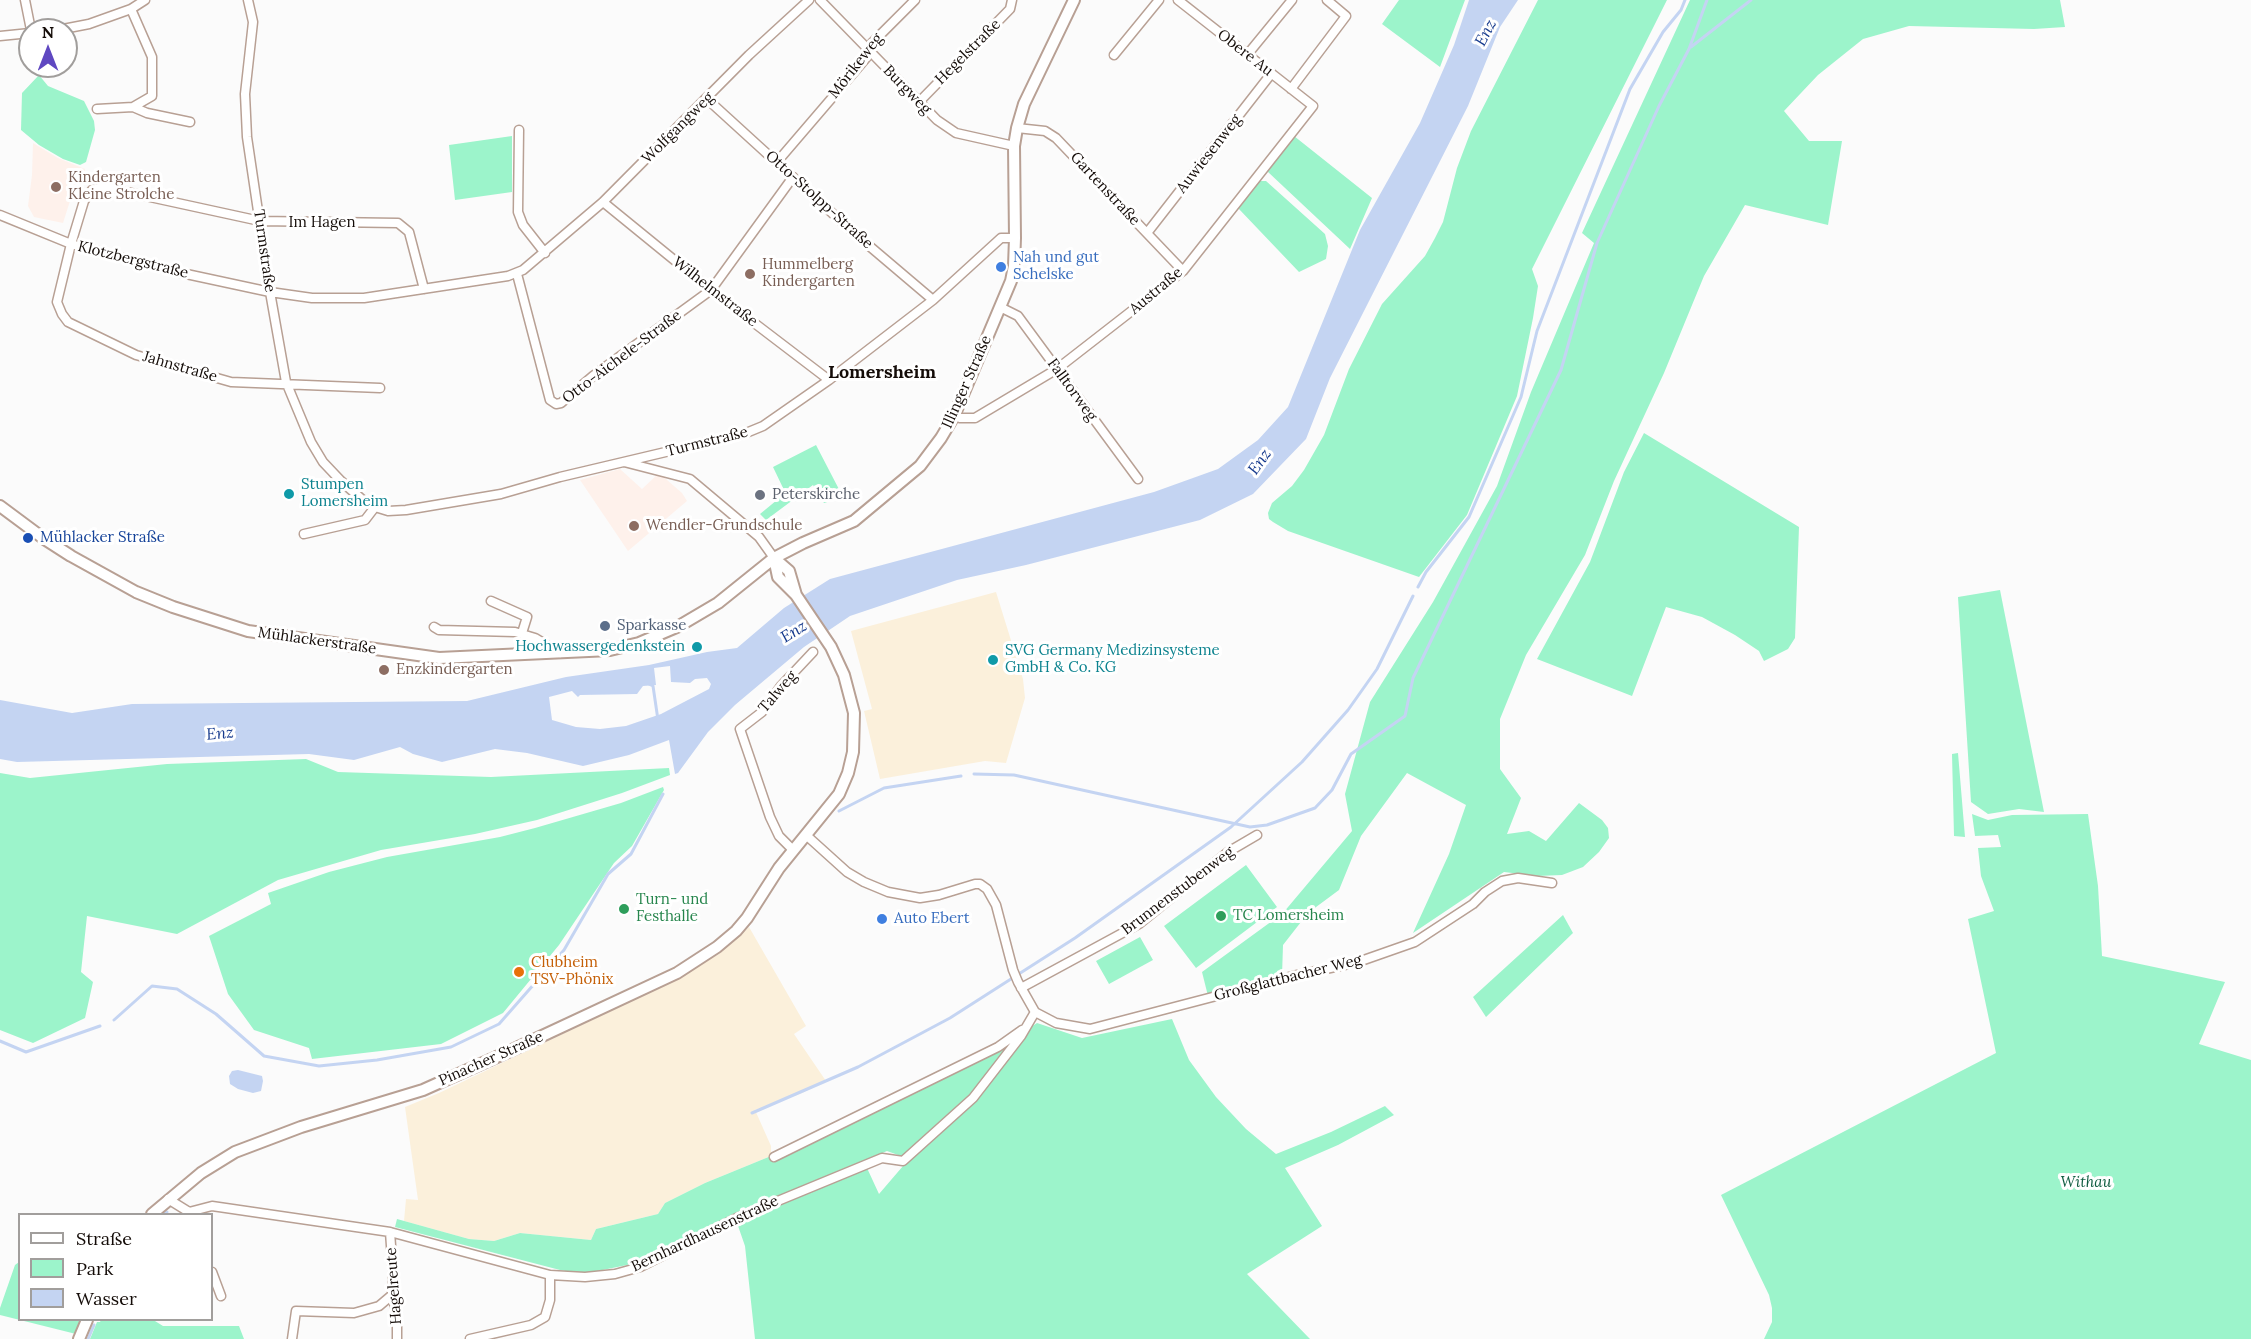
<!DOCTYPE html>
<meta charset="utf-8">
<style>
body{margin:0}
#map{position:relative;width:2251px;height:1339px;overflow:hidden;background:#fbfbfb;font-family:Lora,serif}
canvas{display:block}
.legend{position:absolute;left:18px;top:1213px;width:195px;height:108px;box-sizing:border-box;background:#fff;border:2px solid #a19e9c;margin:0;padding:8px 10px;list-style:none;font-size:18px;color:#140c08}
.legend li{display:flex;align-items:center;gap:12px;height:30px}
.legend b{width:30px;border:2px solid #a19e9c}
.north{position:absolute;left:18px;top:18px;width:60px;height:60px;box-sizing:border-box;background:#fff;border:2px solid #a19e9c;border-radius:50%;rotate:0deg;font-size:16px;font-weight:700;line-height:24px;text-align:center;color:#140c08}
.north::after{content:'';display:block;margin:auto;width:21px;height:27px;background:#5f48c1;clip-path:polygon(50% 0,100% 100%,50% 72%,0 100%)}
</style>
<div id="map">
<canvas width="2251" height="1339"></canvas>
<ul class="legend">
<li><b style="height:8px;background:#fff"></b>Straße</li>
<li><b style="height:16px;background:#9cf4cb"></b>Park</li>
<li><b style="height:16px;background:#c4d4f2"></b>Wasser</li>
</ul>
<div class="north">N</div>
</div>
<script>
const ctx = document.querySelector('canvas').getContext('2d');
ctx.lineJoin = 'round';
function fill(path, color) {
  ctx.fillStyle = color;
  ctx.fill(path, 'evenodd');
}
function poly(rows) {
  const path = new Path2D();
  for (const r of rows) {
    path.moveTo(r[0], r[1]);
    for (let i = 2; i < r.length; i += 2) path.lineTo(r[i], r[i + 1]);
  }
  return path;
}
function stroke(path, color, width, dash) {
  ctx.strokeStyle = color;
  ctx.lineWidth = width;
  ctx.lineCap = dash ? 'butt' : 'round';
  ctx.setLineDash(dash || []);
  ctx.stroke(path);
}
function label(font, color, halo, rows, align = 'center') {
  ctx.font = font + ' Lora,serif';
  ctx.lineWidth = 6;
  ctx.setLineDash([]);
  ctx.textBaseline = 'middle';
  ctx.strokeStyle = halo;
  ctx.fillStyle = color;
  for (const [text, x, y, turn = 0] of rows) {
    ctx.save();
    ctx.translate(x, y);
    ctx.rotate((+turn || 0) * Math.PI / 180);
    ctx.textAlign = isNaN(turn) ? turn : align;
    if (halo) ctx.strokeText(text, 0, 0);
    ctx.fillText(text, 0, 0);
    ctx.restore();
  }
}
fill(poly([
 [996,592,1023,679,1025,698,1006,763,985,761,880,779,864,711,872,709,851,631],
 [749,927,806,1026,794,1034,826,1081,800,1094,755,1110,771,1146,771,1156,705,1183,665,1203,658,1214,596,1229,591,1240,520,1233,494,1241,469,1239,404,1221,406,1199,418,1200,405,1107,439,1093,655,990,719,954]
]), '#fbf0db');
fill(poly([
 [33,143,58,158,85,169,78,202,70,201,63,223,34,217,28,206,32,175],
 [620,469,642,489,659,473,682,493,687,501,628,551,580,480]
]), '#fef1eb');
fill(poly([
 [1399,0,1465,0,1440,67,1382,24],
 [1538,0,1667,0,1532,269,1538,286,1533,318,1517,396,1467,515,1419,577,1288,531,1273,522,1269,519,1268,513,1272,503,1292,486,1304,470,1324,435,1349,369,1382,304,1425,256,1435,238,1443,222,1457,168,1471,131],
 [1690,0,2060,0,2065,27,2034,29,1909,26,1863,39,1818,75,1784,111,1809,141,1842,141,1828,225,1745,205,1704,276,1664,373,1614,481,1585,555,1526,655,1500,719,1500,769,1521,798,1507,834,1529,831,1546,841,1579,803,1602,820,1608,828,1609,838,1599,852,1583,867,1562,875,1537,876,1504,872,1413,933,1449,854,1466,805,1407,773,1361,836,1339,890,1308,913,1283,945,1282,976,1208,996,1202,972,1283,913,1352,831,1345,794,1370,702,1433,602,1497,486,1531,392,1594,243,1582,233],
 [39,75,48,86,84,101,94,121,95,130,86,162,80,165,63,159,39,145,21,130,22,93],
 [512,136,512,192,455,200,449,145],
 [1294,136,1372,198,1350,249,1268,172,1268,168],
 [1259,181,1266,181,1325,234,1328,246,1326,259,1299,272,1238,208],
 [1644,433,1799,527,1795,638,1788,649,1764,661,1759,651,1735,635,1702,617,1666,607,1632,696,1537,659,1590,562,1624,472],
 [816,445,843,497,824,503,813,485,766,520,760,514,777,500,784,490,773,467],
 [2000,590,2044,812,2019,809,1988,814,1971,802,1958,597],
 [1958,753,1965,837,1954,836,1952,754],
 [306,759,338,772,491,777,669,768,670,775,622,793,537,820,475,834,381,850,278,880,177,934,87,916,81,972,93,982,85,1018,33,1043,0,1030,0,773,30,778,167,764],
 [663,787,664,790,632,846,614,863,559,945,503,1013,441,1044,312,1059,309,1048,254,1030,228,994,209,936,271,904,268,893,329,872,387,857,500,837,535,828,621,803],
 [1972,814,1988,820,2012,815,2088,814,2098,886,2102,956,2225,982,2199,1044,2251,1060,2251,1339,1764,1339,1772,1322,1772,1308,1769,1295,1721,1195,1996,1053,1968,919,1994,911,1981,876,1978,848,2001,847,1998,835,1975,836],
 [1246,865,1277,907,1196,968,1164,926],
 [1563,915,1573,933,1486,1017,1473,997],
 [1140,937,1153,960,1109,984,1096,961],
 [1172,1019,1189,1060,1216,1097,1246,1129,1276,1154,1331,1132,1385,1106,1394,1115,1338,1145,1285,1168,1322,1226,1247,1274,1310,1339,755,1339,745,1246,737,1223,867,1168,879,1194,909,1159,887,1151,726,1219,627,1265,583,1274,560,1270,395,1227,397,1219,469,1239,494,1241,520,1233,591,1240,596,1229,658,1214,665,1203,705,1183,771,1156,984,1058,1037,1023,1082,1038],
 [19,1262,20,1320,82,1320,76,1334,0,1315,0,1308,15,1265],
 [101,1320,155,1321,163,1326,239,1326,244,1339,90,1339,97,1322,100,1322]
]), '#9cf4cb');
fill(poly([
 [1469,0,1518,0,1500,27,1468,106,1330,378,1306,439,1253,494,1200,520,1026,565,957,580,850,616,804,647,735,705,708,732,678,773,675,774,669,740,629,755,583,766,527,753,495,749,442,762,413,754,400,747,354,760,309,754,17,762,0,759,0,700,72,713,132,704,467,701,566,677,649,665,707,652,737,648,784,608,830,579,1154,492,1218,469,1258,440,1288,407,1360,230,1420,123,1454,45],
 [670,666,671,682,690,683,695,679,707,678,711,684,709,689,661,714,626,726,600,729,576,727,552,720,549,697,572,691,578,697,580,695,637,694,643,686,656,685,654,668],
 [238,1070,262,1076,263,1081,261,1091,253,1093,238,1089,230,1084,229,1076,232,1071]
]), '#c4d4f2');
stroke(poly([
 [1691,47,1751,0],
 [1418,587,1426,572,1469,517,1521,397,1537,331,1630,89,1663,32,1681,10,1685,0],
 [649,684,653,686,658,720],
 [974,774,1014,775,1250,827,1267,825,1315,808,1332,790,1351,754,1405,716,1413,678,1561,370,1597,243,1659,106,1689,49,1707,0],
 [839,811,884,788,961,776],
 [114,1020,152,986,177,989,216,1014,264,1056,319,1066,377,1060,451,1047,499,1024,564,950,608,874,631,854,663,794],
 [0,1041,26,1052,100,1026],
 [752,1113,858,1067,950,1018,1075,938,1231,827,1302,762,1348,710,1377,669,1413,596],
 [164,1214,167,1212],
 [88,1339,94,1325]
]), '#c4d4f2', 3);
const minor = poly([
 [25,0,31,30],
 [248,0,253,22,245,94,247,137,270,292,286,382,311,442,323,462,341,481,365,502,375,507,388,511,406,510,501,494,560,477,746,433,763,426,829,380,933,300,1001,238,1015,238],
 [820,0,937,120,956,133,1014,146],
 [58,30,89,24,131,9,145,0],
 [0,36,30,33],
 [1114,55,1159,0],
 [1247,55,1292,0],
 [1291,89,1346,16,1327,0],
 [707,99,854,233,933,300],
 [919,102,1010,9,1012,0],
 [133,107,147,113,190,122],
 [97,109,133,107,152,96,152,57,131,9],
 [1017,128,1045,131,1056,138,1183,271],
 [519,130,518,212,523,225,545,253],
 [777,162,867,57,872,43,915,0],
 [603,202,711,290,829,380],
 [0,215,71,244,177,272,270,292,312,298,364,298,508,276,523,270,603,202,749,55,809,0],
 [1147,233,1271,74],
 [517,274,550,400,556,404,561,403,593,376,711,290,793,177],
 [1000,307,1018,316,1138,479],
 [380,388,231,382,136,355,68,322,62,314,57,302,71,244,84,201,92,190,104,187,260,221,398,223,409,232,424,289],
 [954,416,960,418,975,418,1057,369,1183,271,1313,106,1178,0],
 [624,462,690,479,759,537,774,558],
 [304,534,365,520,375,507],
 [491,601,527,617,522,633],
 [434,627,439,630,515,632,535,638,560,653],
 [806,835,847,872,864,882,888,892,920,898,939,895,975,884,980,884,987,889,996,905,1013,970,1018,982,1035,1012,1056,1023,1090,1029,1293,976,1358,962,1415,942,1473,904,1485,892,1502,881,1518,878,1552,883],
 [793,850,779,836,770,817,740,729,762,712,781,686,813,652],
 [1021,988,1139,924,1228,852,1257,835],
 [774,1157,998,1047,1022,1030],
 [168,1199,189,1212,212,1206,390,1232,550,1275,585,1277,615,1274,640,1267,739,1217,882,1158,903,1161,973,1098,1021,1036,1035,1012],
 [390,1232,393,1273,392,1295,397,1315,397,1339],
 [212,1272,221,1296],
 [292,1339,296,1311,354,1313,379,1306,392,1295],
 [470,1339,531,1325,545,1317,550,1300,550,1275]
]);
const tertiary = poly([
 [0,506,43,538,71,556,136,592,173,607,248,631,439,658,610,650,639,643,679,626,718,603,774,558,803,543,854,521,920,466,941,438,954,416,1011,281,1014,266,1015,238,1014,146,1017,128,1024,104,1074,0],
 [774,558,789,571,796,595],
 [152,1214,201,1173,235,1152,301,1127,423,1090,510,1051,677,973,717,947,736,931,747,918,779,868,839,794,848,773,853,752,854,713,844,675,831,647,796,595,778,577,774,558],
 [79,1339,87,1320]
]);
stroke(minor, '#b8a094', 11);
stroke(tertiary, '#b8a094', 14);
stroke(minor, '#fff', 8);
stroke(tertiary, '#fff', 10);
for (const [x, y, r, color] of [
 [56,187,6,"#8d6e63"],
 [1001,267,6,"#3f7fe0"],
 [750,274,6,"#8d6e63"],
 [289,494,6,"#0f9aa8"],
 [760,495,6,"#6b7280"],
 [634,526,6,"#8d6e63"],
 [28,538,6,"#1a4fb4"],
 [605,626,6,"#5c6f8a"],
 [697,647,6,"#0f9aa8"],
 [993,660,6,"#0f9aa8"],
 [384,670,6,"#8d6e63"],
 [624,909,6,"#2e9e5b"],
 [1221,916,6,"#2e9e5b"],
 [882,919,6,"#3f7fe0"],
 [519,972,6,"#e8710a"]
]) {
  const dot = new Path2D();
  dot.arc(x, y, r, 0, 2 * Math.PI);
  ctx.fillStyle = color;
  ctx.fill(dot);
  stroke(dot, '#fff', 2);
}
label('15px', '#140c08', '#fff', [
 ["Hegelstraße",968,52,-45],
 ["Obere Au",1245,53,38],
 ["Mörikeweg",856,66,-52],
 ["Burgweg",907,90,46],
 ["Wolfgangweg",678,128,-45],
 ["Auwiesenweg",1209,154,-52],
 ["Gartenstraße",1105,189,47],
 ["Otto-Stolpp-Straße",819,200,42],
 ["Im Hagen",322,223],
 ["Turmstraße",264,251,82],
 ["Klotzbergstraße",133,260,14],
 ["Austraße",1156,291,-40],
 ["Wilhelmstraße",715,292,38],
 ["Otto-Aichele-Straße",622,357,-37],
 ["Jahnstraße",180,367,16],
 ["Illinger Straße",967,382,-66],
 ["Falltorweg",1072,390,54],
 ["Turmstraße",707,442,-14],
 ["Mühlackerstraße",317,641,8],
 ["Talweg",778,692,-49],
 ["Brunnenstubenweg",1178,891,-37],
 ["Großglattbacher Weg",1288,978,-14],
 ["Pinacher Straße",491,1059,-24],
 ["Bernhardhausenstraße",705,1234,-25],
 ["Hagelreute",394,1286,-94]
]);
label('15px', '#785e54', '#fff', [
 ["Kindergarten",68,178],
 ["Kleine Strolche",68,195],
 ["Hummelberg",762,265],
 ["Kindergarten",762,282],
 ["Wendler-Grundschule",646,526],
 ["Enzkindergarten",396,670]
], 'left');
label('15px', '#366cbe', '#fff', [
 ["Nah und gut",1013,258],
 ["Schelske",1013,275],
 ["Auto Ebert",894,919]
], 'left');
label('15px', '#0d838f', '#fff', [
 ["Stumpen",301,485],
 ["Lomersheim",301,502],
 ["Hochwassergedenkstein",685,647,"right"],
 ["SVG Germany Medizinsysteme",1005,651],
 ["GmbH & Co. KG",1005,668]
], 'left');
label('15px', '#5b616d', '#fff', [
 ["Peterskirche",772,495]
], 'left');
label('15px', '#164399', '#fff', [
 ["Mühlacker Straße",40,538]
], 'left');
label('15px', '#4e5e75', '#fff', [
 ["Sparkasse",617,626]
], 'left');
label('15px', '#27864d', '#fff', [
 ["Turn- und",636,900],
 ["Festhalle",636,917],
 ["TC Lomersheim",1233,916]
], 'left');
label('15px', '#c56008', '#fff', [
 ["Clubheim",531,963],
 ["TSV-Phönix",531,980]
], 'left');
label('italic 15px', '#0f5d41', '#fff', [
 ["Withau",2086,1183]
]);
label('italic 16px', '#173b8e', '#fff', [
 ["Enz",1486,33,-62],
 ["Enz",1260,462,-54],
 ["Enz",794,632,-32],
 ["Enz",220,734,-5]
]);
label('bold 18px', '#140c08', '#fff', [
 ["Lomersheim",882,373]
]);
</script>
